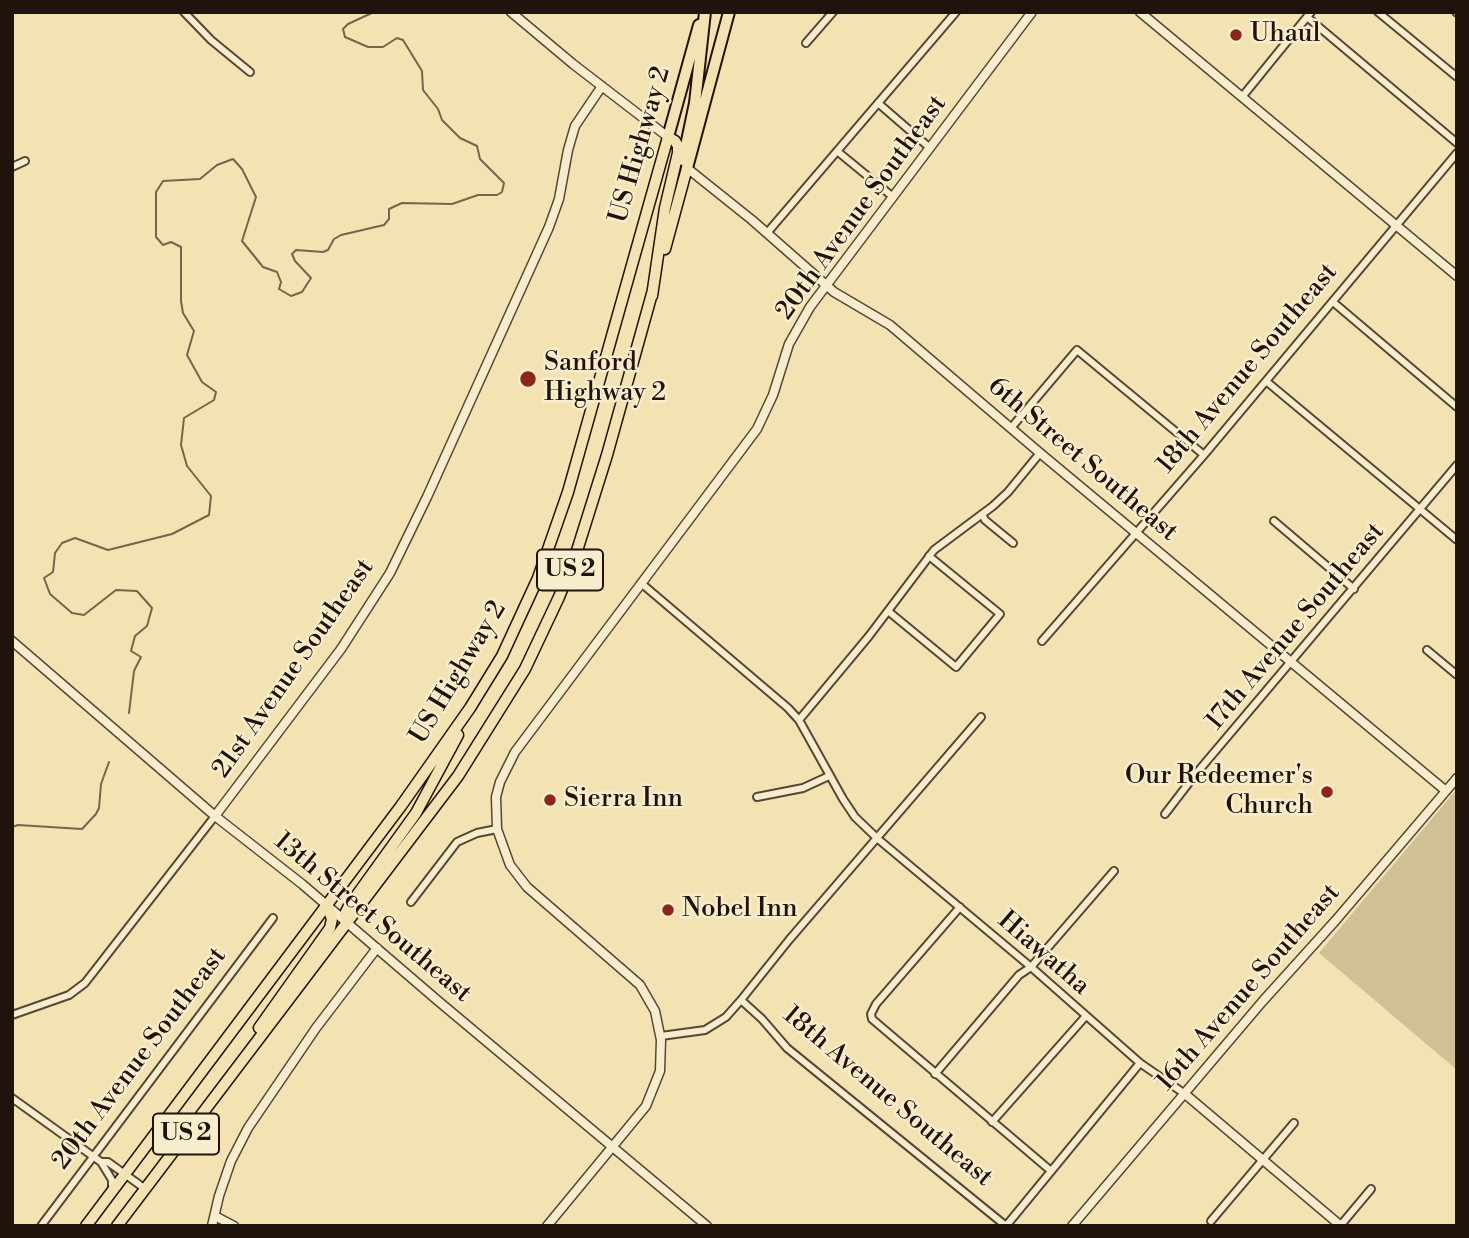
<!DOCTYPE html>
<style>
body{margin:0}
#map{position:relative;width:1469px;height:1238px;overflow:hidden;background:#f3e3b2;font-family:"Libre Bodoni",serif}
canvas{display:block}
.frame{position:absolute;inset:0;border:14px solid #20130c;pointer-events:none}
</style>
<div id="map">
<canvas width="1469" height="1238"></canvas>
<div class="frame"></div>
</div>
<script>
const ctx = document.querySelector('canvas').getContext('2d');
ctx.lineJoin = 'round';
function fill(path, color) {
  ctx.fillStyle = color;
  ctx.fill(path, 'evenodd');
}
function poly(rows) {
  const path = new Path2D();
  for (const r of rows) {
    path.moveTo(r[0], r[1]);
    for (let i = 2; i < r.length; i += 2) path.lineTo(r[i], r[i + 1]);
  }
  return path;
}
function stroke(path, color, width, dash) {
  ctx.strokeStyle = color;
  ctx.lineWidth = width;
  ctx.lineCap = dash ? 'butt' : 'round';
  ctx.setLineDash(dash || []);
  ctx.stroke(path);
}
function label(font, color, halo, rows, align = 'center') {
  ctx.font = font + ' "Libre Bodoni",serif';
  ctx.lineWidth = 5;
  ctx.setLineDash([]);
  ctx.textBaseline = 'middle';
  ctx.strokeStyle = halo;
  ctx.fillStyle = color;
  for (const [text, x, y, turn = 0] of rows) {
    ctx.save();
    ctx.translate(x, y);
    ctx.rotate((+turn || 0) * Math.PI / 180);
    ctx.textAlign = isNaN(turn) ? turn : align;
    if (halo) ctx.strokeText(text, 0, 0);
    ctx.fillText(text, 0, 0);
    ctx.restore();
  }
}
fill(poly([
 [1457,789,1457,1070,1319,953]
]), '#cfc096');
stroke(poly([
 [129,713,134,671,141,657,131,651,135,636,147,626,152,608,137,591,116,590,84,615,72,613,50,594,44,578,53,572,55,553,62,543,75,538,108,550,172,534,209,515,211,496,187,466,181,445,184,418,214,400,216,392,202,382,187,355,194,331,183,313,181,301,181,247,171,242,163,245,156,237,156,192,163,181,200,179,217,165,233,159,242,169,256,197,242,241,263,267,277,272,281,282,279,289,291,296,302,292,311,278,295,261,292,254,296,250,323,252,328,250,334,239,341,235,384,225,389,219,389,209,402,203,452,204,478,195,497,195,502,192,504,183,480,159,477,146,460,138,442,120,438,109,423,90,422,71,403,40,397,38,383,47,368,47,345,37,343,29,348,24,374,12],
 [12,827,18,825,82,829,96,814,99,808,101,784,109,762]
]), '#73654e', 2);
const minor = poly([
 [184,12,211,40,250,72],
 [1378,12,1457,77],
 [1456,12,1457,13],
 [1307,17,1457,143],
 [806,43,833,12],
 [1242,97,1311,12],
 [878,103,930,148],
 [837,151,893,197],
 [12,167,25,161],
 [767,233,956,12],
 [1333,302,1457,407],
 [1266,381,1457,540],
 [1011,428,1077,350,1204,455],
 [982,514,985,520,1013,543],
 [1274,521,1354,589],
 [641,583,788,708,799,720,843,799,855,817,878,839,1031,967,1140,1063,1185,1094],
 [888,611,956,667,1000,614,929,556],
 [1042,641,1204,455,1457,153],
 [1427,650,1457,675],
 [981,717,789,940,741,1000,762,1019,787,1048,1006,1226],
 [799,720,869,636,934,550,993,506,1008,492,1040,453],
 [757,797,803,788,829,776],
 [1165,814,1195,775,1457,465],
 [411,902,457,842,477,833,497,829],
 [960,907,876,1004,871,1014,872,1019,1051,1171],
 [12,1015,69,995,85,983,215,816],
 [661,1036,705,1030,726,1017,741,1000],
 [935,1074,1019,975,1031,967,1114,871],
 [12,1098,101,1162,108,1162,144,1188],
 [992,1122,1085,1017],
 [101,1162,112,1180,112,1191],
 [1211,1221,1294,1123],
 [41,1226,273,918],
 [1006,1226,1140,1063],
 [1340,1226,1371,1189]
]);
const tertiary = poly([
 [511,12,573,64,668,137],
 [1140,12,1457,276],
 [687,168,752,220,834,292,890,325,1040,453,1446,791],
 [12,641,215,816,302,884,437,1000,707,1226],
 [215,816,341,649,390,573,427,497,549,227,559,199,568,150,575,126,602,86],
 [1185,1094,1341,1226],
 [215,1216,234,1226],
 [212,1226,219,1196,231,1161,248,1128,316,1028,377,948],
 [547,1226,646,1106,660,1071,661,1040,655,1011,640,985,527,887,510,865,497,829,496,797,500,782,515,752,757,429,773,395,789,344,810,307,1032,12],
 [1072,1226,1262,1002,1336,920,1457,778]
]);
const trunk = poly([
 [665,249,687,168],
 [347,922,345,914,349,906,416,813,458,735],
 [259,1028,330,928,332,919,327,905],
 [86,1226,401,806,470,708,502,656,538,578,568,492,668,137,675,141,678,146,678,153,665,208,652,296],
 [117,1226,458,776,525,669,559,597,575,557,607,455,653,290]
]);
const motorway = poly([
 [668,137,699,25],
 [683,160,695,103,705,12],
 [687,168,729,12]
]);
stroke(minor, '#554736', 10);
stroke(tertiary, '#554736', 11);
stroke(trunk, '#20130c', 13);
stroke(motorway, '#20130c', 14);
stroke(minor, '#f7edcd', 6);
stroke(tertiary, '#f7edcd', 8);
stroke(trunk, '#f3e3b2', 10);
stroke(motorway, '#f3e3b2', 10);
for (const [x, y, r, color] of [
 [1236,35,7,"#8f2418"],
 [528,379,9,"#8f2418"],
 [1327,792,7,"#8f2418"],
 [550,800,7,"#8f2418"],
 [668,910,7,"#8f2418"]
]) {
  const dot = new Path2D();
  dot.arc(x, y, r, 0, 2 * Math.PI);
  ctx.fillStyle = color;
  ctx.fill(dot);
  stroke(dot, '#f7edcd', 2.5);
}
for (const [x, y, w] of [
 [570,570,66],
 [186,1134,66]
]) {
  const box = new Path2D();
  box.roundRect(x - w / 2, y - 20.5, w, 41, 5);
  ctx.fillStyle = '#f7edcd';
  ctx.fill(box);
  stroke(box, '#20130c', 2);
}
label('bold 24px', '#20130c', null, [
 ["US 2",570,570],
 ["US 2",186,1134]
]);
label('26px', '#20130c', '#f7edcd', [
 ["Uhaul",1250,35],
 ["Sanford",544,364],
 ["Highway 2",544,394],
 ["Our Redeemer's",1313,777,"right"],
 ["Church",1313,807,"right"],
 ["Sierra Inn",564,800],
 ["Nobel Inn",682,910]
], 'left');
label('26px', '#20130c', '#f7edcd', [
 ["US Highway 2",641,145,-74],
 ["20th Avenue Southeast",862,208,-54],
 ["18th Avenue Southeast",1248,369,-50],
 ["6th Street Southeast",1082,460,40],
 ["17th Avenue Southeast",1296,627,-50],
 ["21st Avenue Southeast",294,669,-55],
 ["US Highway 2",459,673,-59],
 ["13th Street Southeast",372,918,40],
 ["Hiawatha",1043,954,41],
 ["16th Avenue Southeast",1249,988,-49],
 ["20th Avenue Southeast",140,1059,-53],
 ["18th Avenue Southeast",887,1097,40]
]);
</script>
